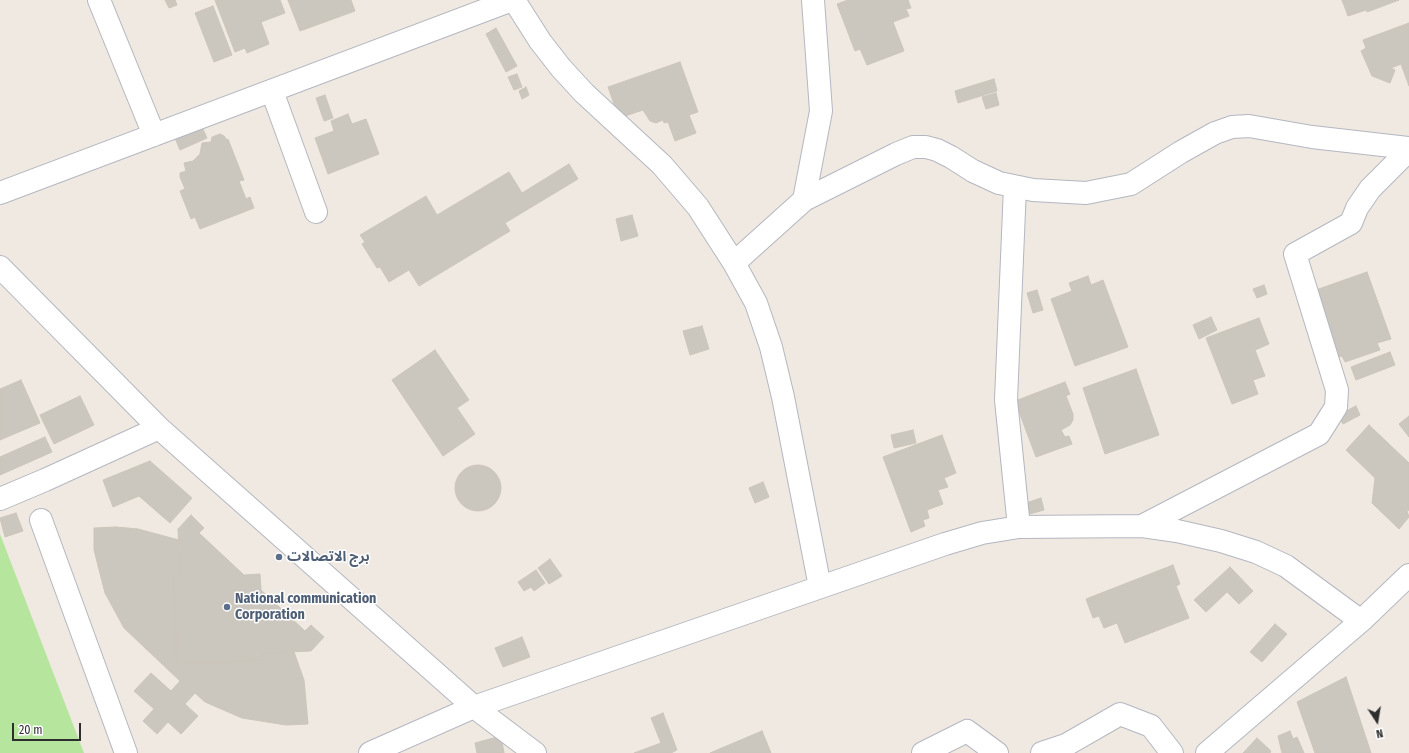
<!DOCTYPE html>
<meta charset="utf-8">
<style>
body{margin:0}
#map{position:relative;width:1409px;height:753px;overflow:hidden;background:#efe9e1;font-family:"Fira Sans Condensed",sans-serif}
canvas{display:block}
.north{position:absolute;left:1357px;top:701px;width:40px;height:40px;-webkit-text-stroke:3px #fff;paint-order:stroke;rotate:168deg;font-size:11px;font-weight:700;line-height:16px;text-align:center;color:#2e2e2e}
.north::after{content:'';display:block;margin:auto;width:14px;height:18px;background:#2e2e2e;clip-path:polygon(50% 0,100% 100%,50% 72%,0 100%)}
.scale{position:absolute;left:12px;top:723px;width:69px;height:18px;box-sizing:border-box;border:2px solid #2e2e2e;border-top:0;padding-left:5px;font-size:12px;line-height:14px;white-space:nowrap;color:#2e2e2e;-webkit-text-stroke:3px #fff;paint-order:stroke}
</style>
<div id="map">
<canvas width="1409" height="753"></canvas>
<div class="north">N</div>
<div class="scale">20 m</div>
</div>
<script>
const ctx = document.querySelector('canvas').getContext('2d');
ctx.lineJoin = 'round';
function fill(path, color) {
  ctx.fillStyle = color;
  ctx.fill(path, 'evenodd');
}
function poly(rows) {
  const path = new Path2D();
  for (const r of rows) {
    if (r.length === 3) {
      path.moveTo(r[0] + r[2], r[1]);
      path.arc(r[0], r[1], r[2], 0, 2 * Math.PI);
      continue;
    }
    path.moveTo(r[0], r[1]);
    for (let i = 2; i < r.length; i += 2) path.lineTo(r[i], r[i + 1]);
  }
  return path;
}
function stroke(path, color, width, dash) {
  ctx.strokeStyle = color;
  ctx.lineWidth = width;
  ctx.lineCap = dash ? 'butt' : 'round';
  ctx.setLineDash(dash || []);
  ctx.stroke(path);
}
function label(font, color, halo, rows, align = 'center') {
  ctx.font = font + ' "Fira Sans Condensed","Noto Sans Arabic",sans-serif';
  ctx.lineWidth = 3;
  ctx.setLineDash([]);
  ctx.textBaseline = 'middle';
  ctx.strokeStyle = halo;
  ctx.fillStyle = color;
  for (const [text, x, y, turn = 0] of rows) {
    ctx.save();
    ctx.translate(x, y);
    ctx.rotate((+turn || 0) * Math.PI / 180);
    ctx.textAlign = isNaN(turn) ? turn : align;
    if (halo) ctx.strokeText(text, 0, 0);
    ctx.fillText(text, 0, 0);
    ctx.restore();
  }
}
fill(poly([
 [0,534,84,753,0,753]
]), '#b6e59e');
const building = poly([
 [165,0,175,0,177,5,169,8,165,0],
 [215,0,280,0,285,13,261,22,269,44,247,53,245,48,235,52,215,0],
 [288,0,351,0,355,11,300,31,288,0],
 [848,0,908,0,911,8,906,9,909,16,893,22,904,51,867,65,860,49,855,51,837,4,848,0],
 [1342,0,1399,0,1367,12,1366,10,1348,16,1342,0],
 [213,6,232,55,214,62,195,13,213,6],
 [1409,23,1409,86,1401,64,1391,68,1395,70,1390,83,1372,76,1361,51,1366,48,1363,40,1409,23],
 [496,28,517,66,506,72,486,34,496,28],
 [680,62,698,112,689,115,696,133,675,141,668,122,664,123,663,120,656,123,650,121,643,110,619,118,608,87,680,62],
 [517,74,522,87,514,90,508,77,517,74],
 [994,79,997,91,958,103,955,91,994,79],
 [526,87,529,95,522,99,519,91,526,87],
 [996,93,999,105,986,109,982,97,996,93],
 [325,95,333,118,324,121,316,98,325,95],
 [348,114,352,124,366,119,379,154,328,174,315,138,334,131,331,121,348,114],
 [202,127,207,138,180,150,175,138,202,127],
 [220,134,224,136,227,140,228,139,244,180,239,181,246,199,250,197,254,208,200,229,195,217,191,219,180,191,185,189,180,177,180,173,186,171,184,163,193,161,200,154,202,143,211,142,212,137,220,134],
 [569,164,578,179,505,223,510,231,419,286,409,270,389,282,380,267,377,268,362,244,365,242,360,235,426,196,437,215,509,172,522,193,569,164],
 [632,215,638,236,621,241,616,219,632,215],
 [1367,272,1391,339,1377,343,1380,350,1345,362,1342,356,1336,358,1313,291,1367,272],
 [1088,276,1091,285,1103,280,1128,347,1075,366,1051,299,1072,291,1069,283,1088,276],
 [1264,285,1267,294,1257,298,1253,289,1264,285],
 [1037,290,1043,310,1033,313,1027,293,1037,290],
 [1211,317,1217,330,1199,339,1193,325,1211,317],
 [1259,318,1269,344,1255,350,1265,376,1253,380,1258,394,1232,404,1206,338,1259,318],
 [702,326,709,349,690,355,683,331,702,326],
 [435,350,469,400,457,408,475,434,443,456,392,380,435,350],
 [1390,352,1395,365,1356,380,1351,367,1390,352],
 [1136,369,1159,435,1105,454,1083,388,1136,369],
 [21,380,40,423,0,440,0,389,21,380],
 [1065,382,1070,394,1066,396,1073,414,1073,420,1070,425,1061,430,1065,437,1069,436,1072,444,1036,457,1015,401,1065,382],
 [80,396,94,425,54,444,40,415,80,396],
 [1356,406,1360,415,1343,424,1338,415,1356,406],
 [1409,416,1409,437,1399,424,1409,416],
 [1369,425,1409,463,1409,510,1407,511,1409,517,1399,529,1372,503,1375,478,1346,450,1369,425],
 [913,430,916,443,894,448,891,435,913,430],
 [942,435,956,473,944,478,948,487,938,490,943,504,927,510,929,518,923,520,925,526,911,532,883,457,942,435],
 [45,437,52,452,0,475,0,457,45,437],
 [150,461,192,498,170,523,139,496,113,507,103,480,150,461],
 [478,488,23],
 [763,482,769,497,755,503,749,488,763,482],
 [1041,498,1044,510,1026,515,1023,504,1041,498],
 [16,513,23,531,5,537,0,518,16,513],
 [191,515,204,528,199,533,244,575,260,574,261,590,305,631,311,625,324,637,311,651,263,653,263,660,177,664,173,578,180,577,178,529,191,515],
 [116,527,138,529,179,540,180,577,173,578,177,664,263,660,263,653,294,652,304,680,308,724,286,725,242,718,205,702,195,693,185,704,198,716,181,734,168,722,157,734,143,721,154,709,134,691,151,673,171,691,180,681,124,628,105,593,94,550,94,528,116,527],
 [550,559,562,576,549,584,538,568,550,559],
 [1173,565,1180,584,1176,586,1189,618,1125,643,1117,623,1104,628,1099,616,1093,618,1086,599,1173,565],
 [1230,567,1253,591,1239,604,1227,592,1206,612,1194,600,1230,567],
 [536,570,545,583,534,591,531,587,524,591,518,582,536,570],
 [1275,624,1287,634,1262,662,1250,652,1275,624],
 [522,637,530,657,503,667,495,648,522,637],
 [1346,677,1371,753,1315,753,1297,702,1346,677],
 [663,713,677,750,671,753,634,753,661,743,651,718,663,713],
 [762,731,771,753,710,753,762,731],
 [1290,731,1293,739,1297,737,1304,753,1282,753,1278,736,1290,731],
 [501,736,504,753,477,753,475,743,501,736],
 [1257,738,1271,751,1270,753,1243,753,1257,738]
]);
fill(building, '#cbc7bf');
stroke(building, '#cbc5ba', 1);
const minor = poly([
 [99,0,154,135],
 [514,0,540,41,561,68,584,93,662,165,698,207,734,263,756,303,771,347,783,397,820,587],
 [272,91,316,212],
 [1015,187,1006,400,1019,527],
 [0,193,512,0],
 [804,200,821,111,813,0],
 [734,263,804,200,896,154,913,147,926,147,937,150,951,157,973,171,999,183,1033,190,1086,193,1131,184,1181,152,1215,133,1232,127,1249,126,1312,137,1409,148],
 [0,267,159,428,474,707,535,753],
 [0,499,45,480,159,428],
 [41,520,126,753],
 [1142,526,1319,434,1336,407,1337,390,1295,254,1351,223,1357,208,1370,189,1409,150],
 [370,753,474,707,945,544,982,533,1019,527,1142,526,1177,531,1221,541,1256,552,1286,566,1361,621],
 [923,753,967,731,997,753],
 [1042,753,1066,745,1120,714,1151,726,1172,753],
 [1207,753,1361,621,1409,575]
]);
stroke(minor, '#b4b7c1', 24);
stroke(minor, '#fff', 22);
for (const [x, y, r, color] of [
 [279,557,4,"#5c6f8a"],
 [227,607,4,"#5c6f8a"]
]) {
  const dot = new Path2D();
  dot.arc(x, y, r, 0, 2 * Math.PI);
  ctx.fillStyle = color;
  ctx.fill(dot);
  stroke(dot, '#fff', 1.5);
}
label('bold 14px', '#4e5e75', '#fff', [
 ["برج الاتصالات",287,557],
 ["National communication",235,599],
 ["Corporation",235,615]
], 'left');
</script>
